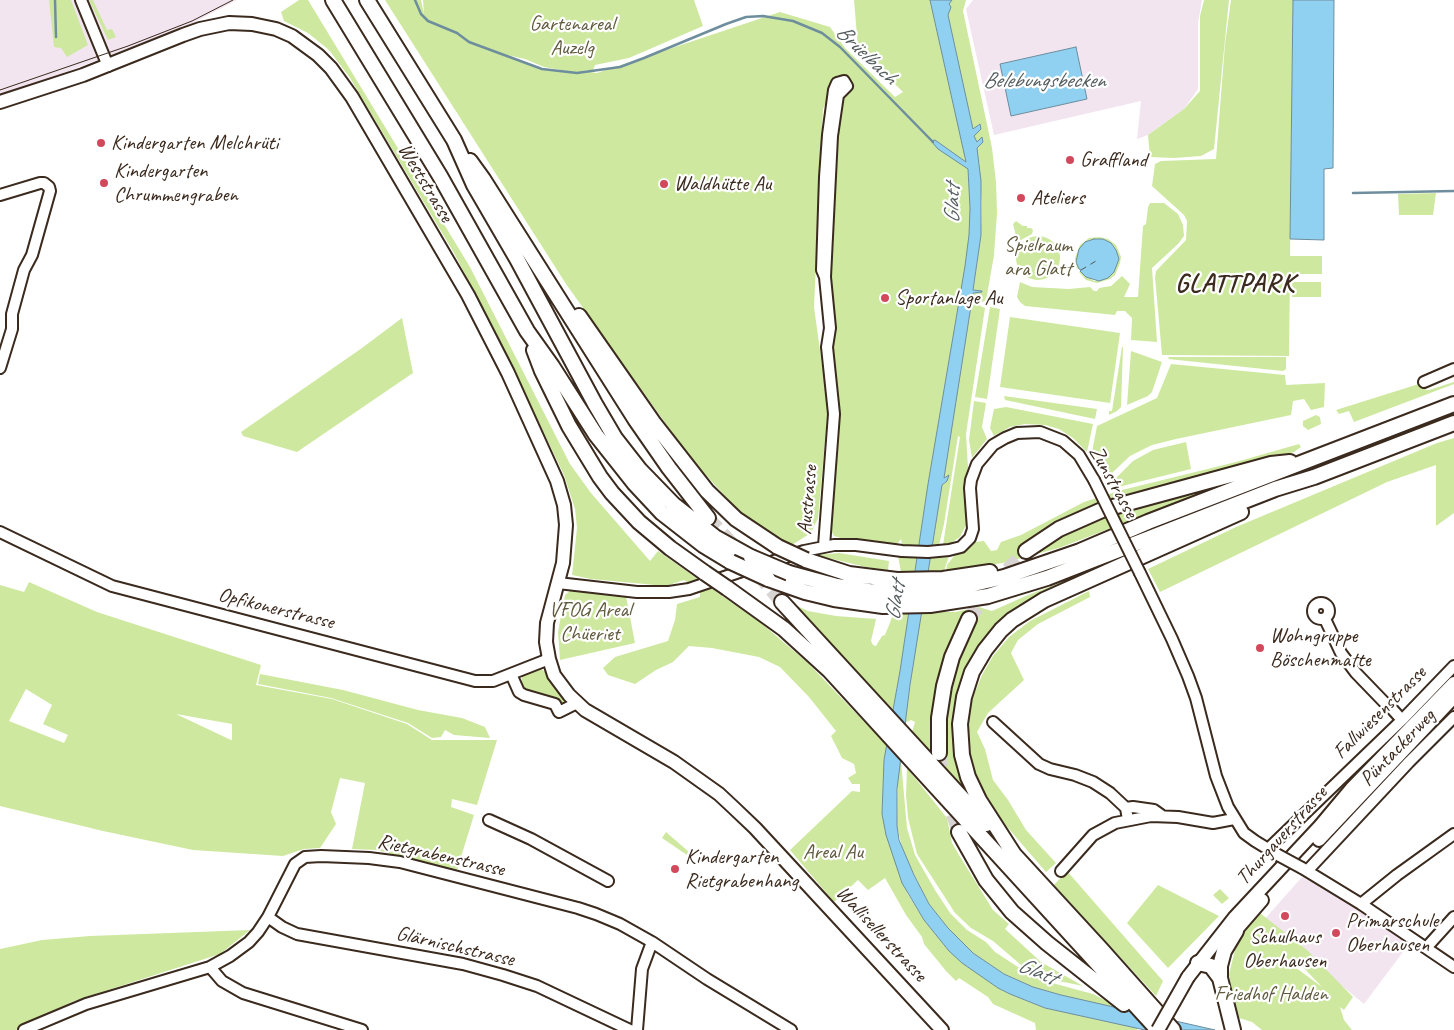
<!DOCTYPE html>
<meta charset="utf-8">
<style>
body{margin:0}
canvas{display:block;background:#fff}
</style>
<canvas width="1454" height="1030"></canvas>
<script>
const ctx = document.querySelector('canvas').getContext('2d');
ctx.lineJoin = 'round';
function fill(path, color) {
  ctx.fillStyle = color;
  ctx.fill(path, 'evenodd');
}
function poly(rows) {
  const path = new Path2D();
  for (const r of rows) {
    if (r.length === 3) {
      path.moveTo(r[0] + r[2], r[1]);
      path.arc(r[0], r[1], r[2], 0, 2 * Math.PI);
      continue;
    }
    path.moveTo(r[0], r[1]);
    for (let i = 2; i < r.length; i += 2) path.lineTo(r[i], r[i + 1]);
  }
  return path;
}
function stroke(path, color, width, dash) {
  ctx.strokeStyle = color;
  ctx.lineWidth = width;
  ctx.lineCap = dash ? 'butt' : 'round';
  ctx.setLineDash(dash || []);
  ctx.stroke(path);
}
function label(font, color, halo, rows, align = 'center') {
  ctx.font = font + ' Caveat,sans-serif';
  ctx.lineWidth = 4.5;
  ctx.setLineDash([]);
  ctx.textBaseline = 'middle';
  ctx.strokeStyle = halo;
  ctx.fillStyle = color;
  for (const [text, x, y, turn = 0] of rows) {
    ctx.save();
    ctx.translate(x, y);
    ctx.rotate((+turn || 0) * Math.PI / 180);
    ctx.textAlign = isNaN(turn) ? turn : align;
    if (halo) ctx.strokeText(text, 0, 0);
    ctx.fillText(text, 0, 0);
    ctx.restore();
  }
}
fill(poly([
 [0,0,237,0,189,25,35,84,0,96],
 [973,0,1202,0,1198,23,1198,89,1184,109,1148,135,1137,139,1141,101,994,135,966,9],
 [1302,877,1368,913,1409,944,1364,1004,1263,921]
]), '#f2e5f0');
fill(poly([
 [49,0,71,0,88,45,67,57,61,48,54,47],
 [89,0,93,0,107,30,112,29,116,37,108,40],
 [299,0,308,0,470,267,570,464,591,493,650,561,658,551,761,623,808,663,872,730,884,701,795,605,808,611,836,616,876,619,871,641,873,645,876,646,882,636,885,635,891,620,901,572,898,556,900,554,902,544,901,539,897,544,844,539,834,536,832,532,831,520,837,433,837,398,832,349,835,329,832,323,828,270,838,74,823,109,814,307,828,408,818,518,811,533,790,546,739,511,691,459,566,284,385,0,421,0,424,14,423,0,694,0,703,26,629,58,595,65,593,70,582,71,597,73,780,12,830,27,845,48,895,97,903,92,858,48,854,0,930,0,968,169,970,208,969,235,965,266,928,484,900,671,884,760,882,814,907,893,924,920,949,951,998,988,1010,994,1045,1008,1137,1028,1137,1030,1036,1030,1035,1023,993,1004,988,997,959,978,956,981,946,971,924,944,922,937,906,915,885,878,868,890,858,880,834,902,790,850,852,791,860,792,860,784,852,784,848,778,856,773,854,764,842,758,831,736,836,731,809,697,780,667,759,657,712,648,689,646,673,662,656,670,635,684,608,675,603,668,615,657,668,641,675,620,677,604,700,597,700,591,684,580,666,586,591,579,572,575,577,528,575,509,564,475,500,341,454,253,350,78,329,50,308,33,284,21,281,12],
 [507,55,525,59,544,67,567,71,541,69],
 [952,0,966,0,963,11,992,148,996,182,997,213,994,255,986,301,980,302,980,306,985,308,966,434,968,468,964,485,966,525,960,537,951,543,943,545,960,437,958,436,944,524,939,545,938,556,949,555,949,556,944,571,937,612,955,612,979,607,992,611,1028,595,1125,558,1034,601,964,683,968,787,965,789,950,774,912,732,915,722,911,720,905,723,901,761,907,828,915,855,935,890,950,913,967,930,986,942,995,952,1018,967,1032,975,1056,984,1093,994,1116,1006,1115,1008,1061,995,1033,987,1004,974,973,953,948,928,929,904,903,852,897,826,898,770,920,618,942,485,947,481,948,475,943,478,973,293,982,291,973,290,981,235,982,205,979,161,974,135,981,129,979,124,973,130,948,15,949,4],
 [1204,0,1229,0,1214,149,1201,156,1174,158,1150,157,1148,135,1184,109,1200,91,1200,16],
 [1231,0,1293,0,1290,256,1322,256,1322,274,1290,274,1289,356,1162,355,1155,277,1156,271,1186,240,1187,221,1184,215,1152,186,1155,164,1161,161,1216,159,1225,44],
 [1436,193,1433,215,1399,215,1398,194],
 [1150,203,1164,203,1178,214,1183,225,1184,236,1178,244,1152,268,1157,342,1131,340,1132,318,1125,311,1117,311,1115,315,1025,306,1020,302,1017,297,1020,282,1032,287,1069,289,1090,287,1094,291,1097,291,1099,288,1111,286,1122,276,1130,284,1124,297,1138,297,1143,226,1146,224,1148,207],
 [1016,221,1023,226,1027,226,1027,228,1031,228,1033,230,1032,234,1019,241,1017,240,1013,224],
 [1038,258,22],
 [1099,237,1108,239,1116,245,1121,257,1120,263,1115,275,1110,279,1097,283,1086,280,1079,272,1080,271,1094,281,1103,280,1114,246,1103,239,1094,239,1089,240,1077,270,1075,258,1080,245,1089,238],
 [1292,282,1321,282,1321,297,1292,297],
 [990,307,1000,309,987,399,975,397],
 [1010,317,1120,333,1110,403,1000,387],
 [402,318,413,373,297,452,243,436,241,432,362,348],
 [1122,347,1123,347,1121,407,1117,411,1109,415,1109,411,1112,411],
 [1131,351,1162,362,1152,392,1148,396,1127,405],
 [1169,357,1286,357,1286,369,1283,371,1168,359],
 [1171,364,1285,375,1286,385,1325,383,1324,407,1311,410,1304,399,1293,401,1291,415,1176,439,1152,445,1130,456,1112,473,1106,471,1092,452,1097,426,1157,398],
 [1454,382,1454,384,1354,422,1349,411,1339,414,1336,410,1422,383,1426,390,1429,390],
 [1004,396,1097,409,1095,419,1005,400],
 [974,401,986,403,982,427,987,439,972,458,969,440],
 [1006,407,1093,424,1087,452,1073,438,1059,429,1045,425,1025,424,1010,427,994,436,990,428,994,409],
 [1316,415,1320,417,1321,424,1308,430,1303,426,1303,421],
 [1454,438,1454,513,1436,526,1436,465,1387,482,1160,592,1148,569,1236,527,1437,443],
 [1186,442,1191,469,1110,489,1109,485,1133,461,1153,450],
 [1299,444,1301,447,1294,452,1271,459,1134,493,1083,511,1060,522,1062,533,1104,515,1220,484,1221,486,1059,548,1003,563,946,571,947,565,954,556,966,551,974,542,984,541,991,551,997,550,1001,542,1021,535,1084,502,1122,490,1236,462],
 [839,553,889,561,888,570,866,567,816,555],
 [29,582,97,612,261,665,256,685,332,699,407,724,432,740,497,740,477,805,452,799,451,807,474,815,457,870,376,850,352,849,365,783,340,778,331,812,336,824,320,848,304,849,283,856,193,850,103,831,0,806,0,585,24,592],
 [26,689,52,705,43,724,68,735,64,743,9,721],
 [176,714,232,724,232,740,231,740],
 [571,590,626,596,635,643,560,660,558,632,565,595],
 [1089,591,1090,597,1038,624,1018,640,1011,653,1024,680,988,713,977,732,985,749,993,780,1008,800,1026,830,1056,863,1046,872,996,814,986,799,974,774,968,748,967,725,969,707,982,675,993,656,1009,637,1030,621],
 [539,668,546,672,566,704,559,703,555,699,529,691,523,687,521,684,522,676,532,669],
 [260,674,343,690,418,710,462,718,485,727,490,738,454,735,445,730,441,737,432,738,408,723,331,698,258,684],
 [907,768,947,818,952,843,959,855,993,910,1009,924,1005,929,1041,962,1083,986,1054,980,1021,965,993,941,971,928,955,913,917,854,908,818,906,795],
 [666,832,689,852,687,855,662,838],
 [1067,871,1163,981,1156,996,1054,885],
 [1158,885,1219,916,1168,968,1127,923],
 [1220,889,1229,898,1222,904,1213,895],
 [1260,913,1307,950,1353,997,1344,1010,1340,1007,1344,1020,1352,1030,1262,1030,1252,1022,1236,1017,1229,974,1236,946,1230,944],
 [1278,958,1299,963,1322,987,1299,970],
 [250,930,220,954,74,1001,16,1030,0,1030,0,949,42,940,90,936]
]), '#cee99f');
const water = poly([
 [930,0,952,0,949,4,951,7,948,15,973,129,980,124,981,129,974,136,977,142,982,137,983,142,977,148,981,181,981,235,973,290,982,291,982,292,973,293,944,478,949,475,947,481,942,485,910,685,897,789,897,826,899,840,914,875,929,904,948,928,973,953,1004,974,1033,987,1061,995,1215,1030,1145,1030,1045,1008,1010,994,998,988,962,963,949,951,924,920,902,883,886,835,882,814,884,760,900,671,928,484,965,266,969,235,970,208,968,169,938,149,931,141,935,140,966,162,930,0],
 [1293,0,1334,0,1333,168,1324,169,1324,240,1290,239,1293,0],
 [1076,47,1087,99,1011,116,1000,64,1076,47],
 [1094,239,1103,239,1111,243,1116,250,1119,259,1114,272,1108,278,1099,281,1086,277,1080,271,1081,270,1079,269,1076,262,1079,249,1085,242,1094,239]
]);
fill(water, '#90d0f1');
stroke(water, '#6e8e9d', 1);
stroke(poly([
 [55,0,56,37],
 [415,0,421,14,428,21,457,33,469,42,542,69,577,73,620,67,644,58,726,24,746,17,763,16,793,21,822,33,840,47,933,142],
 [1353,193,1454,191]
]), '#6e8e9d', 2.5);
stroke(poly([
 [1081,270,1096,261]
]), '#545c5d', 1, [6, 5]);
stroke(poly([
 [708,518,734,546],
 [758,574,782,602],
 [969,619,993,585,1026,551],
 [939,753,945,791,959,832]
]), '#d8d4d2', 14, [14, 7]);
const minor = poly([
 [81,0,108,66],
 [0,195,40,183,44,183,49,187,50,191,32,255,24,270,12,314,12,329,0,368],
 [1424,382,1454,369],
 [0,532,112,586,475,681,493,681,549,659],
 [824,546,834,414,827,347,830,328,825,277,822,270,825,177,828,135,834,90,837,83,844,81,847,86,838,95,832,136,825,277],
 [765,564,804,551,834,545,856,545,902,551,928,552,949,550,961,547,970,538,973,529,970,488,971,480,977,464,993,445,1005,438,1017,433,1040,432,1063,441,1079,455,1094,480],
 [1140,573,1172,639,1188,676,1196,698,1216,776,1228,807,1244,833,1255,841,1278,855],
 [558,583,637,592,669,592,689,589,751,568],
 [1321,611,8],
 [1325,619,1341,653,1356,673,1384,702],
 [511,674,519,692,524,695,555,704,559,712,577,703],
 [1393,710,1402,720],
 [993,722,1039,764,1050,769,1075,775,1093,782,1110,793,1126,808,1128,820],
 [1126,808,1133,807,1154,810,1161,815],
 [489,820,531,839,608,881],
 [1268,849,1402,720,1454,666],
 [1302,868,1361,904,1454,967],
 [1061,871,1093,835,1115,823,1151,816,1178,817,1213,823,1234,819],
 [1307,871,1409,762,1454,717],
 [1361,904,1397,875,1454,834],
 [268,917,282,927,297,934,463,964,503,975,537,986,630,1030],
 [1426,948,1454,917],
 [210,967,222,981,243,993,362,1030],
 [24,1030,86,1004,210,967,230,956,249,942,258,932,268,917,295,864,305,857,321,856,369,858,400,862,578,908,596,914,620,924,652,942,707,979,791,1030],
 [637,1030,642,969,652,942]
]);
const major = poly([
 [0,102,83,75,183,35,200,29,229,23,252,24,276,29,292,36,318,55,331,68,352,97,468,295,508,373,557,481,564,505,566,525,563,563,547,623,546,642,549,659,554,675,569,695,585,710,674,762,719,794,734,808,755,828,942,1030],
 [1319,840,1454,697],
 [1229,938,1262,900],
 [1188,977,1235,917,1320,826,1351,789,1454,683]
]);
const highway = poly([
 [333,0,440,176,527,331,552,366,596,435,634,483,662,513,703,545,731,562],
 [367,0,454,140,474,185,517,259,595,404,615,438,640,470,673,504,715,537,751,557],
 [470,161,483,179,635,419,669,468,708,518],
 [579,316,653,422,707,491,736,519,778,547],
 [534,350,542,371,569,426,600,477,612,493,639,522,670,548,705,573],
 [1026,551,1059,529,1102,510,1271,464,1290,462],
 [806,560,849,574,897,580,943,579,990,572],
 [789,573,837,586,869,591,896,593,928,592,952,589,1004,577,1080,551,1148,522,1454,404],
 [768,579,805,592,834,599,883,606,930,605,988,596,1047,578,1275,489,1314,477,1454,423],
 [727,588,784,629,829,670,1158,1030],
 [782,602,986,824],
 [939,753,939,718,944,686,952,657,969,619],
 [959,832,986,880,1012,912,1047,943,1124,1004],
 [1009,849,1101,949,1173,1030],
 [1015,856,979,800,968,777,962,755,960,724,964,697,972,672,985,650,1001,630,1012,620,1044,600,1241,512],
 [1198,963,1211,966,1220,978],
 [1233,1030,1220,978,1220,966,1224,951,1236,931]
]);
stroke(minor, '#3b2a1e', 14);
stroke(major, '#3b2a1e', 16);
stroke(highway, '#3b2a1e', 18);
stroke(minor, '#fff', 10);
stroke(major, '#fff', 12);
stroke(highway, '#fff', 14);
stroke(poly([
 [0,90,128,46,192,21,233,0]
]), '#3b2a1e', 1);
const minorBridge = poly([
 [1094,480,1140,573],
 [1278,855,1302,868]
]);
const majorBridge = poly([
 [1158,1030,1188,977]
]);
const highwayBridge = poly([
 [778,547,806,560],
 [751,557,789,573],
 [731,562,768,579],
 [705,573,727,588]
]);
stroke(minorBridge, '#3b2a1e', 14, []);
stroke(majorBridge, '#3b2a1e', 16, []);
stroke(highwayBridge, '#3b2a1e', 18, []);
stroke(minorBridge, '#fff', 10);
stroke(majorBridge, '#fff', 12);
stroke(highwayBridge, '#fff', 14);
for (const [x, y, r, color] of [
 [101,143,5,"#d1495b"],
 [1070,160,5,"#d1495b"],
 [104,183,5,"#d1495b"],
 [664,184,5,"#d1495b"],
 [1021,198,5,"#d1495b"],
 [885,298,5,"#d1495b"],
 [1260,648,5,"#d1495b"],
 [675,869,5,"#d1495b"],
 [1285,916,5,"#d1495b"],
 [1336,933,5,"#d1495b"]
]) {
  const dot = new Path2D();
  dot.arc(x, y, r, 0, 2 * Math.PI);
  ctx.fillStyle = color;
  ctx.fill(dot);
  stroke(dot, '#fff', 2);
}
label('21px', '#605a3e', '#fff', [
 ["Gartenareal",572,24],
 ["Auzelg",572,48],
 ["Spielraum",1038,245],
 ["ara Glatt",1038,269],
 ["VFOG Areal",590,610],
 ["Chüeriet",590,634],
 ["Areal Au",833,852],
 ["Friedhof Halden",1271,994]
]);
label('21px', '#3b2a1e', '#fff', [
 ["Kindergarten Melchrüti",111,143],
 ["Graffland",1080,160],
 ["Kindergarten",114,171],
 ["Chrummengraben",114,195],
 ["Waldhütte Au",674,184],
 ["Ateliers",1031,198],
 ["Sportanlage Au",895,298],
 ["Wohngruppe",1270,636],
 ["Böschenmatte",1270,660],
 ["Kindergarten",685,857],
 ["Rietgrabenhang",685,881],
 ["Primarschule",1346,921],
 ["Oberhausen",1346,945],
 ["Schulhaus",1285,937,"center"],
 ["Oberhausen",1285,961,"center"]
], 'left');
label('21px', '#3b2a1e', '#fff', [
 ["Weststrasse",425,183,59],
 ["Zunstrasse",1113,482,61],
 ["Austrasse",808,500,-85],
 ["Opfikonerstrasse",276,609,14],
 ["Fallwiesenstrasse",1380,713,-45],
 ["Püntackerweg",1398,748,-46],
 ["Thurgauerstrasse",1282,836,-48],
 ["Rietgrabenstrasse",441,856,13],
 ["Wallisellerstrasse",881,934,47],
 ["Glärnischstrasse",455,947,13]
]);
label('italic 22px', '#545c5d', '#fff', [
 ["Brüelbach",866,55,44],
 ["Belebungsbecken",1044,81],
 ["Glatt",953,204,-89],
 ["Glatt",896,601,-81],
 ["Glatt",1037,972,22]
]);
ctx.letterSpacing = '1px';
label('bold 26px', '#3b2a1e', '#fff', [
 ["GLATTPARK",1235,284]
]);
ctx.letterSpacing = '0px';
</script>
